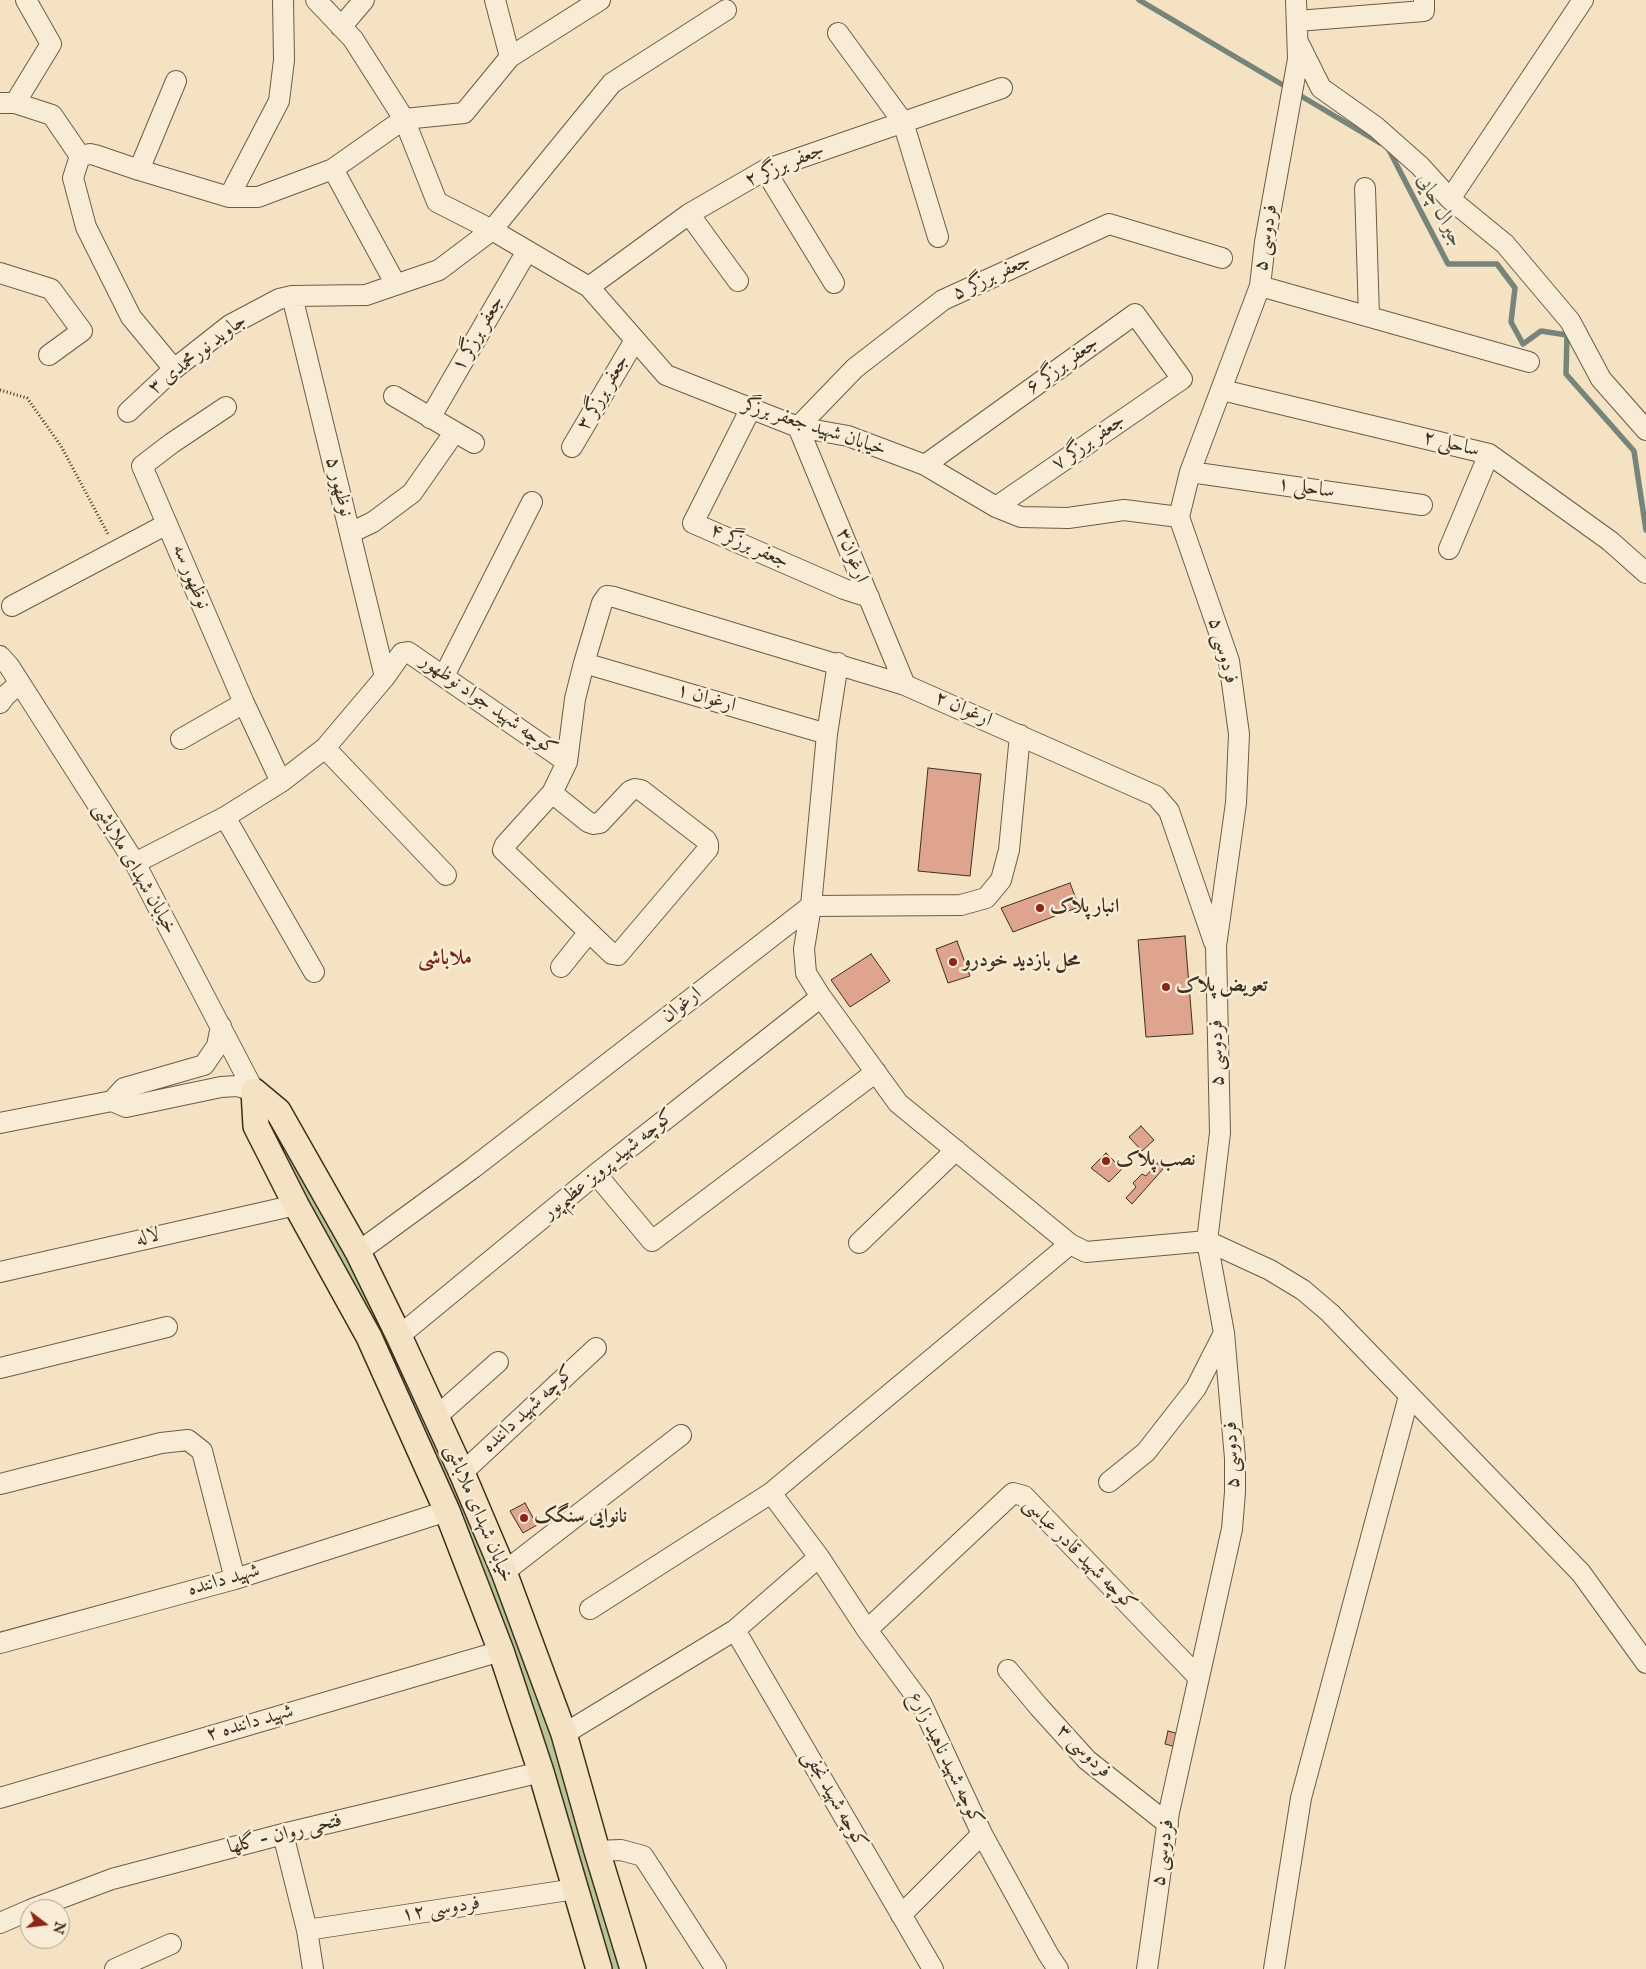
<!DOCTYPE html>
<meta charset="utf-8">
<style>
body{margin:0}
#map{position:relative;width:1646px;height:1969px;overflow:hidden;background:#f5e2c2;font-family:"IM FELL English",serif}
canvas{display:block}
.north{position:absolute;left:20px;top:1899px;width:50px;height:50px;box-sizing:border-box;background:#f8ecd7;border:1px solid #ada18d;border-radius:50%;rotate:105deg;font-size:14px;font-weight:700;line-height:20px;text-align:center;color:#3d301f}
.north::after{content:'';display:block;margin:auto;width:18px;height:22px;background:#8f2418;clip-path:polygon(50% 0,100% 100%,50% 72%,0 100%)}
</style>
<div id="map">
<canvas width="1646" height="1969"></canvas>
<div class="north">N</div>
</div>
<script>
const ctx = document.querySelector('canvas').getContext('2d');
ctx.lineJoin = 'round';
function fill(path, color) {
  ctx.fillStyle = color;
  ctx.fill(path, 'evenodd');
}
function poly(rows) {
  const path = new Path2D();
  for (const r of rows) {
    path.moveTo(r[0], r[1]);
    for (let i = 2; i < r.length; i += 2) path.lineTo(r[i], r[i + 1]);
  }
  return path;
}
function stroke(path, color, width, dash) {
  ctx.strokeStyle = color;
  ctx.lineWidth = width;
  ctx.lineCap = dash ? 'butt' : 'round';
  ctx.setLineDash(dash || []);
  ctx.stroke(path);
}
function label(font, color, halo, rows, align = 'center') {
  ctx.font = font + ' "IM FELL English",Amiri,serif';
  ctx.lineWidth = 5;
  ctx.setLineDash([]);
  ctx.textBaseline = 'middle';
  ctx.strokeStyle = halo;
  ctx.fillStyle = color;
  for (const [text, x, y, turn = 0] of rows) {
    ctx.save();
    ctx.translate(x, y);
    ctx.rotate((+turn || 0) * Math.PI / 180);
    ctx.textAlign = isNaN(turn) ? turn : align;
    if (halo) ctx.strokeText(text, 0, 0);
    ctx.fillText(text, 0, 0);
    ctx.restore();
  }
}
fill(poly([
 [267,1117,392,1337,523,1643,624,1969,611,1969,588,1899,550,1769,272,1144]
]), '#b7c497');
stroke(poly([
 [1139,0,1288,88],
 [1296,93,1380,143],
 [1388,148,1448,264,1497,264,1515,288,1511,322,1523,344,1541,331,1567,335,1566,374,1634,451,1646,530]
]), '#76857a', 5.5);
const building = poly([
 [928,768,981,774,970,876,918,871,928,768],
 [1070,883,1079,907,1013,932,1001,908,1070,883],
 [1185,936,1193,1034,1146,1037,1138,940,1185,936],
 [957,941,970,976,948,983,936,949,957,941],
 [871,954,890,981,850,1007,831,980,871,954],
 [1141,1126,1154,1140,1142,1151,1129,1137,1141,1126],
 [1106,1153,1122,1169,1109,1182,1091,1168,1106,1153],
 [1157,1163,1163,1169,1132,1204,1126,1198,1136,1187,1133,1183,1142,1174,1146,1176,1157,1163],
 [525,1503,537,1525,523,1533,510,1511,525,1503],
 [1168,1731,1179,1734,1176,1747,1165,1744,1168,1731]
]);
fill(building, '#dea48e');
stroke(building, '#3d301f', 1);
const minor = poly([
 [316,0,353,39,404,119,437,202,492,230,589,287,666,375,798,427,848,436,925,465,996,507,1021,517,1068,518,1124,510,1179,517],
 [1297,21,1424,11,1424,0],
 [341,27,364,0],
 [838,33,903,122,938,237],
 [1299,44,1321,88,1376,127,1420,166,1450,199,1505,244,1570,321,1601,379,1646,430],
 [510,57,600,0],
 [0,103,15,103,52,115,80,156],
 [15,103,51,44,26,0],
 [333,169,395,283],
 [139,170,176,81],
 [765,170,834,283],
 [1365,188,1369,317],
 [229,197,279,101,284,60,283,0],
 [1450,199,1583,0],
 [689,214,738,281],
 [0,273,51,289,82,331,49,355],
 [1260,286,1529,362],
 [589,287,689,214,765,170,1002,88],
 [292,296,385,677],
 [174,369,131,317,86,227,73,178,80,156,90,154,95,155,139,170,229,197,258,197,333,169,404,119,464,113,510,57,495,0],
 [1222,390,1489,454,1610,541,1646,573],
 [394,396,474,443],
 [226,407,172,443,142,466,244,703,281,782],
 [751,408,693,523,844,589,869,597],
 [128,412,174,369,230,325,279,299,292,296,366,295,439,270,492,230,612,83,726,10],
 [430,418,527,251],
 [798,427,855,368,943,300,1109,224,1222,258],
 [798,427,905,685],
 [572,447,635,340],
 [925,465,1135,314,1182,379,996,507],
 [1190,472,1422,505],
 [350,533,373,522,412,493,454,433],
 [1449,549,1489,454],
 [12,606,167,524],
 [0,656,9,666,135,863,254,1091],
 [584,663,827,734],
 [838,663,827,734,811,906,804,949,806,973,821,997,898,1103,1070,1244],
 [444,676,532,502],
 [0,703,6,695,19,684],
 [181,739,244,703],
 [325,748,446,875],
 [552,793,588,822,594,824,600,823,630,791,635,789,641,790,706,840,708,844,708,849,618,955,612,954,503,850,505,845,552,793,567,762],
 [225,817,314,972],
 [135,863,225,817,281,782,325,748,385,677,402,653,408,652,567,762,575,699,584,663,602,603,607,596,614,597,905,685,1156,796,1169,811,1214,942],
 [811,906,961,905,986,898,1001,880,1009,850,1020,735],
 [561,967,589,932],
 [112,1101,126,1107,221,1087,237,1086,254,1091],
 [0,1123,112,1101,124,1088,204,1065,217,1046,221,1026],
 [596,1174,652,1241,876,1072],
 [859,1243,956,1150],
 [358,1252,473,1168,811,906],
 [0,1272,296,1205],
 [399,1336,596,1174,821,997],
 [0,1368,167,1327],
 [436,1417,498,1362],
 [462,1473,596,1348],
 [1109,1482,1146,1452,1196,1388,1224,1333],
 [0,1484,161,1443,188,1440,202,1451,235,1579],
 [819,1557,867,1630,921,1703,982,1834,1048,1954,1058,1969],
 [504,1572,681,1435],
 [590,1609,771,1493,1070,1244,1086,1252,1207,1241,1270,1270,1303,1290,1330,1313,1581,1573,1646,1663],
 [735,1630,933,1969],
 [867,1630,1013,1493,1024,1496,1199,1678],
 [0,1643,235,1579,447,1511],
 [1008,1670,1039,1707,1087,1760,1168,1824],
 [564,1734,735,1630,819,1557,771,1493],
 [0,1798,501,1651],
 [283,1834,307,1930,313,1969],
 [597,1851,621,1850,643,1856,716,1969],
 [32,1909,112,1879,283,1834,541,1772],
 [901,1915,982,1834],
 [0,1923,30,1910],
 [307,1930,575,1889],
 [115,1969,171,1944],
 [1147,1969,1169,1812,1232,1529,1235,1492,1235,1458,1224,1333,1207,1241,1220,1133,1216,946,1236,803,1239,734,1229,661,1179,517,1190,472,1260,286,1265,242,1298,59,1296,0],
 [1274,1969,1301,1798,1409,1396]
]);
const major = poly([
 [254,1091,278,1111,358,1252,399,1336,462,1473,504,1572,564,1734,597,1851,633,1969],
 [254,1091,256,1126,296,1205,369,1337,447,1511,501,1651,541,1772,599,1969]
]);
stroke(minor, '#6b5c48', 22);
stroke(major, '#3d301f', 28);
stroke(poly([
 [0,390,27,398,61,446,108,534]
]), '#3d301f', 3, [1, 2.5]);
stroke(minor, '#f8ecd7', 20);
stroke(major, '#f5e2c2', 25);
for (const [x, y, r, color] of [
 [1040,908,5,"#8f2418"],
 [953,962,5,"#8f2418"],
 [1166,987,5,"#8f2418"],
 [1106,1161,5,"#8f2418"],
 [524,1518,5,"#8f2418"]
]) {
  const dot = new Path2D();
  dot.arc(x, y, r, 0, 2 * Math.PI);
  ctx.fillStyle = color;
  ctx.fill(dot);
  stroke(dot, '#f8ecd7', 2);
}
label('20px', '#3d301f', '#f8ecd7', [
 ["جعفر برزگر ۲",785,166,-23],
 ["فردوسی ۵",1267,238,-81],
 ["جعفر برزگر ۵",992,278,-25],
 ["جعفر برزگر ۱",479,334,-60],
 ["جاوید نورمحمدی ۳",198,355,-38],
 ["جعفر برزگر ۶",1063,366,-36],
 ["جعفر برزگر ۳",604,393,-60],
 ["خیابان شهید جعفر برزگر",814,428,18],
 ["جعفر برزگر ۷",1089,443,-35],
 ["ساحلی ۲",1451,445,14],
 ["نوظهور ۵",338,487,76],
 ["ساحلی ۱",1306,489,8],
 ["جعفر برزگر ۴",749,547,24],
 ["ارغوان۳",851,556,68],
 ["نوظهور سه",190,577,67],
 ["فردوسی ۵",1222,651,75],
 ["ارغوان ۱",706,699,16],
 ["کوچه شهید جواد نوظهور",488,706,35],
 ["ارغوان ۲",963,710,24],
 ["خیابان شهدای ملاباشی",134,869,60],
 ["ارغوان",682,1006,-38],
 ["فردوسی ۵",1218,1053,-91],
 ["کوچه شهید پرویز عظیم‌پور",609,1165,-39],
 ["لاله",148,1238,-13],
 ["کوچه شهید داننده",529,1410,-43],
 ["فردوسی ۵",1233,1455,-92],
 ["خیابان شهدای ملاباشی",478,1514,67],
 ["کوچه شهید قادر عباسی",1079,1555,45],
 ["شهید داننده",224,1581,-16],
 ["شهید داننده ۲",250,1724,-16],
 ["فردوسی ۳",1083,1752,44],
 ["کوچه شهید ناهید زارع",945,1759,64],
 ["کوچه شهید نجفی",834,1800,60],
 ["فتحی روان - گلها",285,1835,-14],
 ["فردوسی ۵",1164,1853,-82],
 ["فردوسی ۱۲",441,1910,-9]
]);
label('bold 20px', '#3d301f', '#f8ecd7', [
 ["انبار پلاک",1050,908],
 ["محل بازدید خودرو",963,962],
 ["تعویض پلاک",1176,987],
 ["نصب پلاک",1116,1161],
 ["نانوایی سنگک",534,1518]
], 'left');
label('italic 21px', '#555345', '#f8ecd7', [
 ["جیرال چایی",1439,211,63]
]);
label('bold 21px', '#7a1f14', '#f8ecd7', [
 ["ملاباشی",445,960]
]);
</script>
